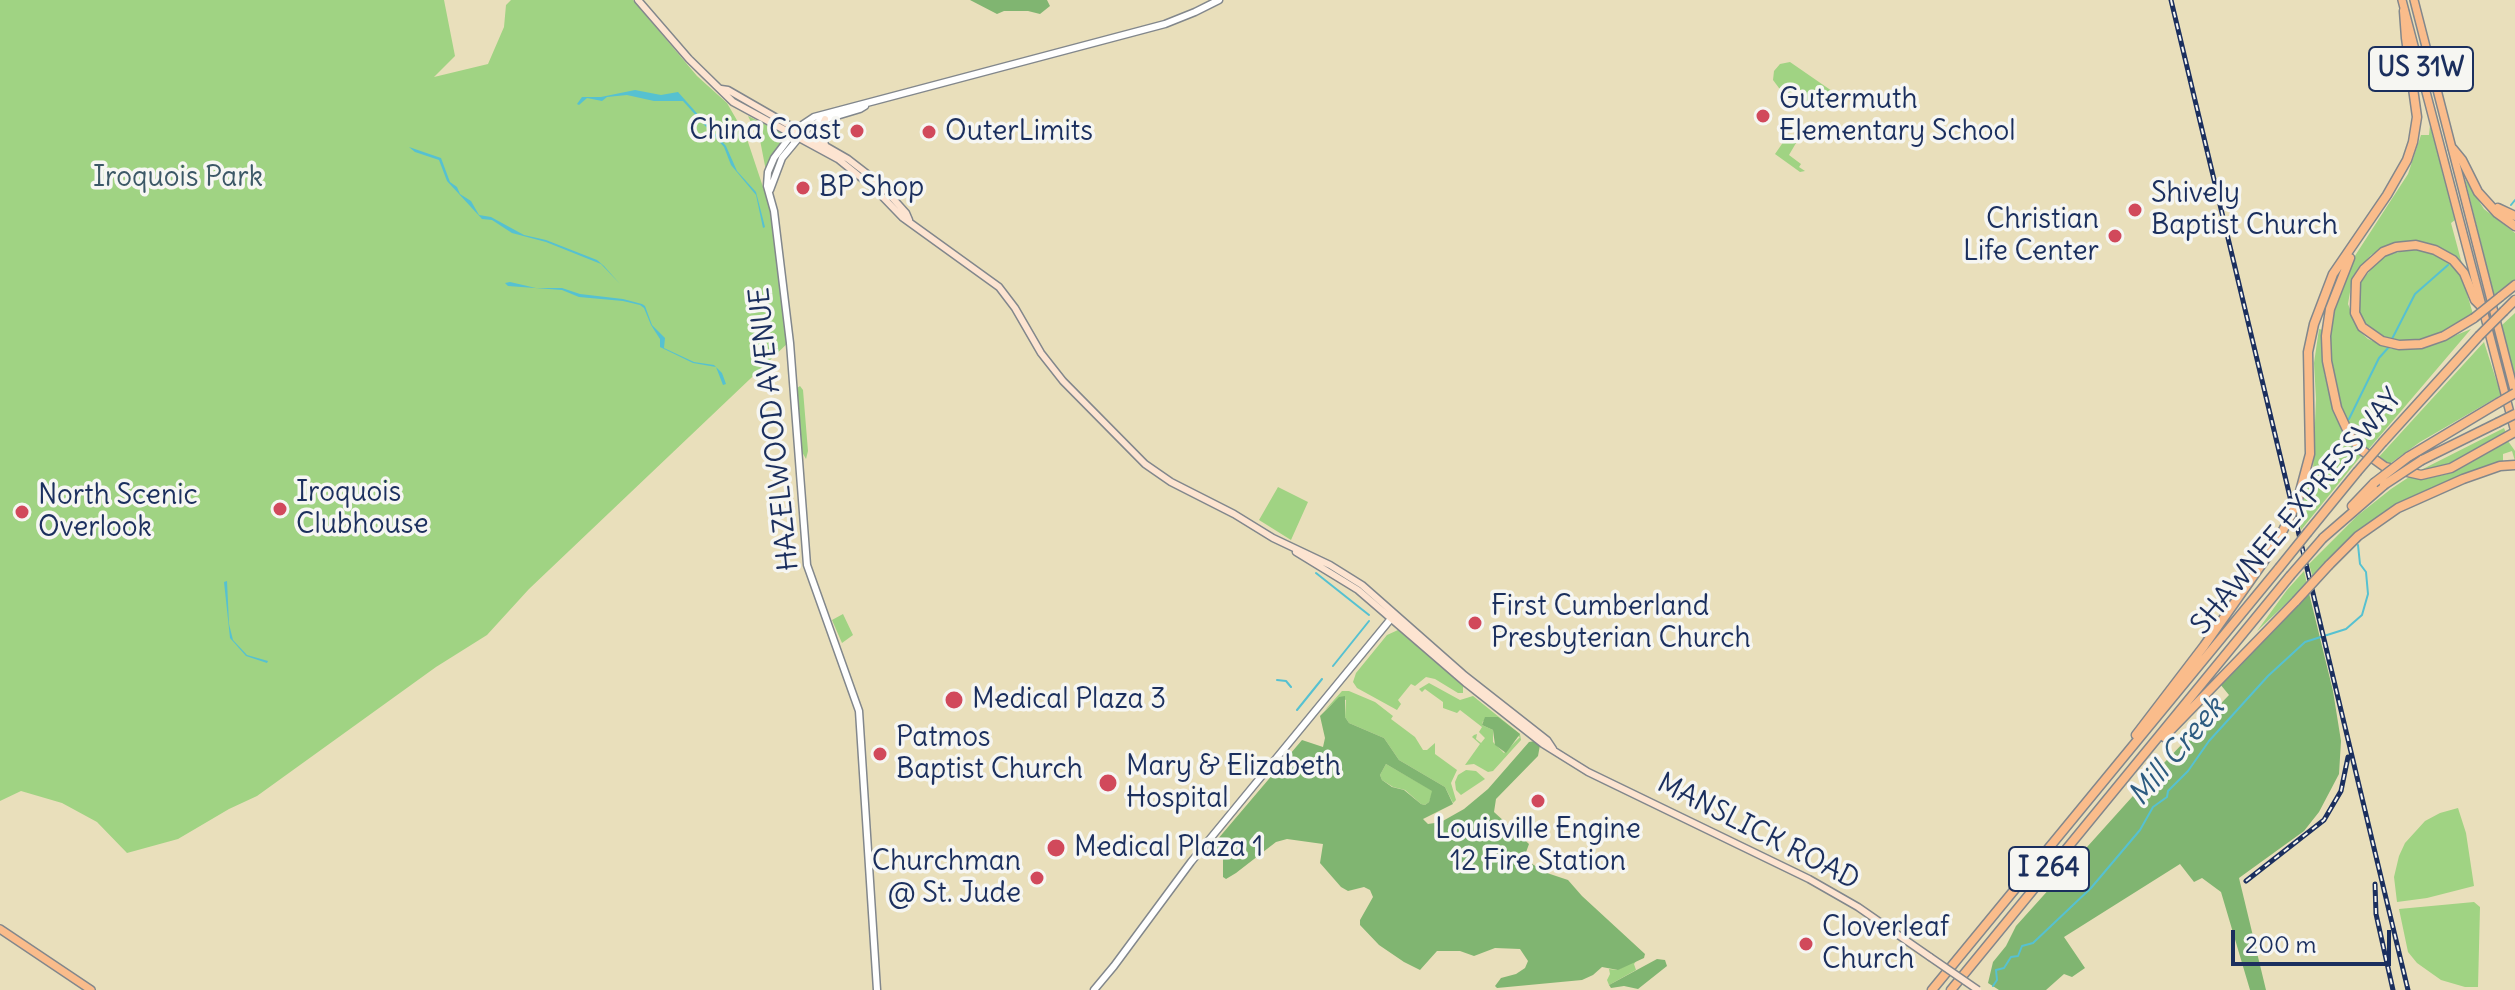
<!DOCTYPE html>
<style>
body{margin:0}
#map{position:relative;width:2515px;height:990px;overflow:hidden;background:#e9dfbb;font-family:Delius,sans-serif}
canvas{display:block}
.scale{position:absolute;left:2231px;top:930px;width:160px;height:36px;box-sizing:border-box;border:4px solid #1b2f5e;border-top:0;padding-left:10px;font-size:24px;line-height:28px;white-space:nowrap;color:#1b2f5e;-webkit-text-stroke:6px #f6f6f2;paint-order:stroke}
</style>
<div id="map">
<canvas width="2515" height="990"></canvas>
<div class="scale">200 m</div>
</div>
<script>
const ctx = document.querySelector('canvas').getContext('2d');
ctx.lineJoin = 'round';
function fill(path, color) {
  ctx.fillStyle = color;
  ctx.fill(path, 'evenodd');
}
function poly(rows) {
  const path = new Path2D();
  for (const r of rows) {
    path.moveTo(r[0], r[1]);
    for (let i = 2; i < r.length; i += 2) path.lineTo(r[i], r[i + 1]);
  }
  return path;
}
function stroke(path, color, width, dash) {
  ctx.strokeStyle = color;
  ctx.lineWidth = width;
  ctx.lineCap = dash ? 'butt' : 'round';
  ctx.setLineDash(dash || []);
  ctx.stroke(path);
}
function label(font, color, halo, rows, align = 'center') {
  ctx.font = font + ' Delius,sans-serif';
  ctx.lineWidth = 7;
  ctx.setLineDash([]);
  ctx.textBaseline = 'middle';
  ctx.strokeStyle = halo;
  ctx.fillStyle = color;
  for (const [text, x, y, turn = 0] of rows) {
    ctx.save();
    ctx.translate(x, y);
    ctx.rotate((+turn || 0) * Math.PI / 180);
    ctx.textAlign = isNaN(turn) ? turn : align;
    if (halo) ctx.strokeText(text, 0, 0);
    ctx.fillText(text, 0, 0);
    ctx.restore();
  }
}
fill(poly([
 [0,0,444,0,455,56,434,77,488,64,504,27,506,5,511,0,633,0,697,76,727,103,746,136,773,217,790,341,529,589,487,635,436,667,257,796,229,809,178,839,127,853,97,822,62,803,21,791,0,801],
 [1790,62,1845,100,1846,107,1811,111,1808,110,1809,105,1792,92,1786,94,1779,88,1773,80,1774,71,1780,64],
 [748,116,787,135,766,171,760,140],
 [2430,125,2455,220,2451,223,2462,264,2454,256,2434,245,2416,241,2387,246,2371,255,2359,269,2351,286,2348,304,2358,330,2368,339,2392,349,2425,348,2471,329,2367,451,2352,433,2336,391,2331,369,2329,338,2334,306,2349,265,2408,174,2421,135,2429,135],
 [1784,141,1796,143,1789,155,1801,164,1799,167,1805,171,1800,172,1775,154],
 [2465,179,2484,209,2515,233,2515,280,2494,295],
 [2411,249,2431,252,2454,265,2462,277,2473,314,2442,334,2413,342,2387,340,2363,322,2358,311,2360,283,2377,262,2388,255],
 [2515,313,2515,378,2502,325],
 [2319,329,2323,330,2324,372,2332,406,2352,446,2361,456,2301,530,2298,518,2313,470,2316,399,2314,363],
 [2484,342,2501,395,2420,442,2388,465,2377,459],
 [800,386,803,390,808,451,806,459,802,452,797,388],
 [2504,428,2506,433,2448,466,2417,472],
 [2508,441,2515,451,2515,461,2512,451,2503,454,2503,461,2446,482,2400,503,2366,525,2313,578,2309,564,2357,516,2391,489,2409,477,2425,479,2447,474],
 [1278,487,1308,502,1291,540,1259,520],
 [2304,571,2307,584,2257,631,2287,590],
 [843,614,853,635,842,643,832,620],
 [1398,630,1460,682,1463,685,1463,693,1458,693,1435,679,1426,677,1415,686,1411,684,1398,700,1401,704,1397,710,1357,688,1353,682,1356,673,1387,635],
 [1429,683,1460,700,1473,696,1520,734,1521,740,1493,771,1488,772,1474,764,1465,765,1480,744,1472,737,1474,735,1477,734,1476,739,1481,743,1485,738,1479,732,1482,727,1460,710,1457,713,1443,708,1443,702,1425,689,1422,692,1419,689],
 [1483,721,1520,737,1504,753,1493,742,1493,730,1482,725],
 [1342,691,1349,691,1375,702,1393,716,1391,719,1415,737,1423,750,1427,750,1435,743,1435,754,1457,770,1451,783,1456,800,1453,803,1445,787,1399,760,1384,738,1349,723,1345,717,1346,700,1339,698,1325,710],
 [1386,764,1433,791,1429,802,1425,805,1421,804,1405,790,1393,787,1382,780,1380,775],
 [1466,770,1476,771,1485,779,1461,795,1456,790,1455,782,1458,775],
 [2458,808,2466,833,2474,886,2427,898,2397,902,2394,877,2399,856,2405,843,2425,821,2440,813],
 [2474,902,2480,907,2478,987,2465,987,2441,980,2417,963,2408,952,2399,909],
 [1637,960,1634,964,1636,970,1609,985,1607,980,1610,974,1609,969,1617,970]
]), '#a0d383');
fill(poly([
 [970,0,1047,0,1050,6,1040,14,1028,11,1004,11,997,14],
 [2309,593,2333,691,2341,741,2339,774,2319,812,2304,831,2239,878,2266,990,2250,990,2221,892,2202,878,2194,882,2180,864,2064,937,2085,968,2072,977,2064,974,2046,990,1999,990,1988,983,1993,962,2006,946,2016,926,2141,787,2229,695,2220,684],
 [1345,696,1345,717,1349,723,1384,738,1399,760,1445,787,1453,804,1423,819,1428,824,1441,822,1464,809,1488,789,1529,742,1535,741,1540,745,1538,756,1496,799,1494,812,1529,844,1525,855,1531,863,1544,872,1568,880,1582,896,1645,954,1644,958,1618,970,1602,967,1593,975,1582,980,1497,988,1495,986,1501,978,1516,974,1525,968,1528,961,1520,949,1495,948,1474,956,1460,951,1437,951,1420,970,1404,962,1379,945,1360,925,1360,920,1373,897,1370,890,1364,887,1348,891,1341,887,1320,863,1323,844,1287,839,1276,842,1236,873,1226,879,1223,877,1223,858,1213,851,1217,840,1302,740,1323,747,1325,738,1320,716,1339,697],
 [1386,764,1432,791,1429,802,1425,805,1421,804,1404,790,1392,787,1382,780,1380,775],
 [1485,717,1498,717,1520,734,1506,753,1495,745,1493,730,1482,725],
 [1657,959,1665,960,1667,966,1638,989,1624,986,1611,988,1609,985]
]), '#80b571');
fill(poly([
 [635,90,661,95,678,92,726,146,737,171,756,192,765,227,763,228,756,195,731,165,724,147,683,101,654,101,627,95,607,97,602,101,587,98,579,105,577,104,582,97,601,97],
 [409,147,441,158,450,182,457,187,460,194,471,201,479,215,491,217,524,235,546,240,597,260,604,266,620,284,601,264,546,242,512,233,492,220,482,219,447,181,439,160,415,152],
 [510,282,536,288,562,288,580,294,623,299,642,304,645,306,652,325,665,338,664,348,694,362,714,365,722,373,726,384,723,385,716,367,693,363,660,347,660,339,651,325,644,308,640,305,623,301,579,297,562,290,508,286,505,283],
 [227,581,229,624,233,640,247,655,268,661,267,663,246,656,230,638,224,582]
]), '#56c1d1');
stroke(poly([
 [2511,205,2515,200],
 [2392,339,2415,294,2448,265],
 [2349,419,2379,358,2388,348],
 [1316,573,1369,615],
 [1333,666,1369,621],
 [1277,680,1286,681,1291,687],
 [1297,710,1322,679],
 [1993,986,1997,980,1996,970,2004,968,2011,957,2018,956,2022,946,2033,943,2091,888,2140,830,2153,807,2167,797,2168,791,2188,771,2209,741,2268,676,2305,642,2346,629,2362,615,2368,594,2366,572,2360,564,2358,545]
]), '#56c1d1', 2);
const tertiary = poly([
 [770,190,782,158,806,129,820,121,860,109,865,106],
 [877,990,859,711,807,565,790,343,774,211,767,186,768,172,774,158,796,129,814,117,1165,24,1195,12,1219,0],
 [1094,990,1114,966,1191,862,1394,615]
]);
const secondary = poly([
 [638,0,689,59,733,102,838,159,875,189,902,217,999,287,1015,308,1041,353,1063,381,1145,464,1171,482,1234,514,1273,538,1330,565,1362,585,1463,674,1547,740,1553,749],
 [721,89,728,90,848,159,879,183,906,213,909,220],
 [825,145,821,129,825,119],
 [1296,552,1358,590,1467,684,1543,744,1588,772,1809,879,1858,907,1930,957]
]);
const primary = poly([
 [2402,0,2515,432],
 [2414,0,2515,394],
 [0,929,91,990]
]);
const motorway = poly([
 [2453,149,2462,160,2478,192,2497,213,2515,226],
 [2498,208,2515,216],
 [2350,258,2330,309,2326,336,2327,361,2337,408,2349,434,2360,449,2385,467,2421,475,2451,468,2515,432],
 [2500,297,2515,285],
 [2504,311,2515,300],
 [2474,318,2444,336,2421,344,2399,345,2382,341,2362,327,2355,313,2356,281,2364,269,2383,252,2396,247,2416,245,2435,250,2453,260,2464,273,2475,300,2481,306],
 [2383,442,2479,336],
 [2408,457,2498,403],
 [2422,460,2497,423],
 [2297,503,2310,454,2308,352,2314,324,2333,274,2387,195,2407,160,2413,142,2417,117,2406,38,2404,11],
 [2352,506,2374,483],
 [2308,532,2357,472],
 [2323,538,2384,485],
 [2329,565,2358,536,2398,508,2463,479,2500,466,2515,465],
 [2136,735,2204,646,2276,544],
 [2164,737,2296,601],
 [1932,990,2279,568],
 [1951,990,2290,576]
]);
stroke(tertiary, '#82878c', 9);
stroke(secondary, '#82878c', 9);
stroke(primary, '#82878c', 10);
stroke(motorway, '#82878c', 11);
stroke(tertiary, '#fff', 6);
stroke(secondary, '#fde4d1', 6);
stroke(primary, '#fabc8b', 7);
stroke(motorway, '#fabc8b', 8);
const rail = poly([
 [2171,0,2408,990],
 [2246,881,2324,820,2341,791,2348,757],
 [2375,884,2376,914,2393,990]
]);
stroke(rail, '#1b2f5e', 5);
stroke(rail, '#f6f6f2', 2, [6]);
const secondaryBridge = poly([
 [1930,957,1978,990]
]);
const motorwayBridge = poly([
 [2474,318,2500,297],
 [2479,336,2504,311],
 [2498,403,2515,393],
 [2497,423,2515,414],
 [2357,472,2383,442],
 [2374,483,2408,457],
 [2384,485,2422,460],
 [2276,544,2297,503],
 [2279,568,2308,532],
 [2290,576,2323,538],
 [2296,601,2329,565]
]);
stroke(secondaryBridge, '#82878c', 9, []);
stroke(motorwayBridge, '#82878c', 11, []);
stroke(secondaryBridge, '#fde4d1', 6);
stroke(motorwayBridge, '#fabc8b', 8);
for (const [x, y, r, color] of [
 [1763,116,8,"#d1495b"],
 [857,131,8,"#d1495b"],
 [929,132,8,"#d1495b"],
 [803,188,8,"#d1495b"],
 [2135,210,8,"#d1495b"],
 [2115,236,8,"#d1495b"],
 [280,509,8,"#d1495b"],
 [22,512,8,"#d1495b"],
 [1475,623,8,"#d1495b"],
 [954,700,10,"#d1495b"],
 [880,754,8,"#d1495b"],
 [1108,783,10,"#d1495b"],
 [1538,801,8,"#d1495b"],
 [1056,848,10,"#d1495b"],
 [1037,878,8,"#d1495b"],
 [1806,944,8,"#d1495b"]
]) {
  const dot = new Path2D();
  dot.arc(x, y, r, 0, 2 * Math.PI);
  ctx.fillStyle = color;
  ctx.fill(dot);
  stroke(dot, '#f6f6f2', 3);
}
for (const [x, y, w] of [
 [2421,69,104],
 [2049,869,80]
]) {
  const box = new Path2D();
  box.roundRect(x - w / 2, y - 22, w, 44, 6);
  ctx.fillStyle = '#f6f6f2';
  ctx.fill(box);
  stroke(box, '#1b2f5e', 2);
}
label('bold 26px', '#1b2f5e', null, [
 ["US 31W",2421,69],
 ["I 264",2049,869]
]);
label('28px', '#1b2f5e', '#f6f6f2', [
 ["Gutermuth",1779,100],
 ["Elementary School",1779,132],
 ["China Coast",841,131,"right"],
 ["OuterLimits",945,132],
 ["BP Shop",819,188],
 ["Shively",2151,194],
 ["Baptist Church",2151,226],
 ["Christian",2099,220,"right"],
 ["Life Center",2099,252,"right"],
 ["Iroquois",296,493],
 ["Clubhouse",296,525],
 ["North Scenic",38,496],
 ["Overlook",38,528],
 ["First Cumberland",1491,607],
 ["Presbyterian Church",1491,639],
 ["Medical Plaza 3",972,700],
 ["Patmos",896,738],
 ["Baptist Church",896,770],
 ["Mary & Elizabeth",1126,767],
 ["Hospital",1126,799],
 ["Louisville Engine",1538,830,"center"],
 ["12 Fire Station",1538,862,"center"],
 ["Medical Plaza 1",1074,848],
 ["Churchman",1021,862,"right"],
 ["@ St. Jude",1021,894,"right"],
 ["Cloverleaf",1822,928],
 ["Church",1822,960]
], 'left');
label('28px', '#3c5867', '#f6f6f2', [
 ["Iroquois Park",178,178]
]);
label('28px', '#1b2f5e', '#f6f6f2', [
 ["HAZELWOOD AVENUE",775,429,-96],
 ["SHAWNEE EXPRESSWAY",2297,512,-50],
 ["MANSLICK ROAD",1758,832,27]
]);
label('italic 30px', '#2d5b80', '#f6f6f2', [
 ["Mill Creek",2177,752,-50]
]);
</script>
